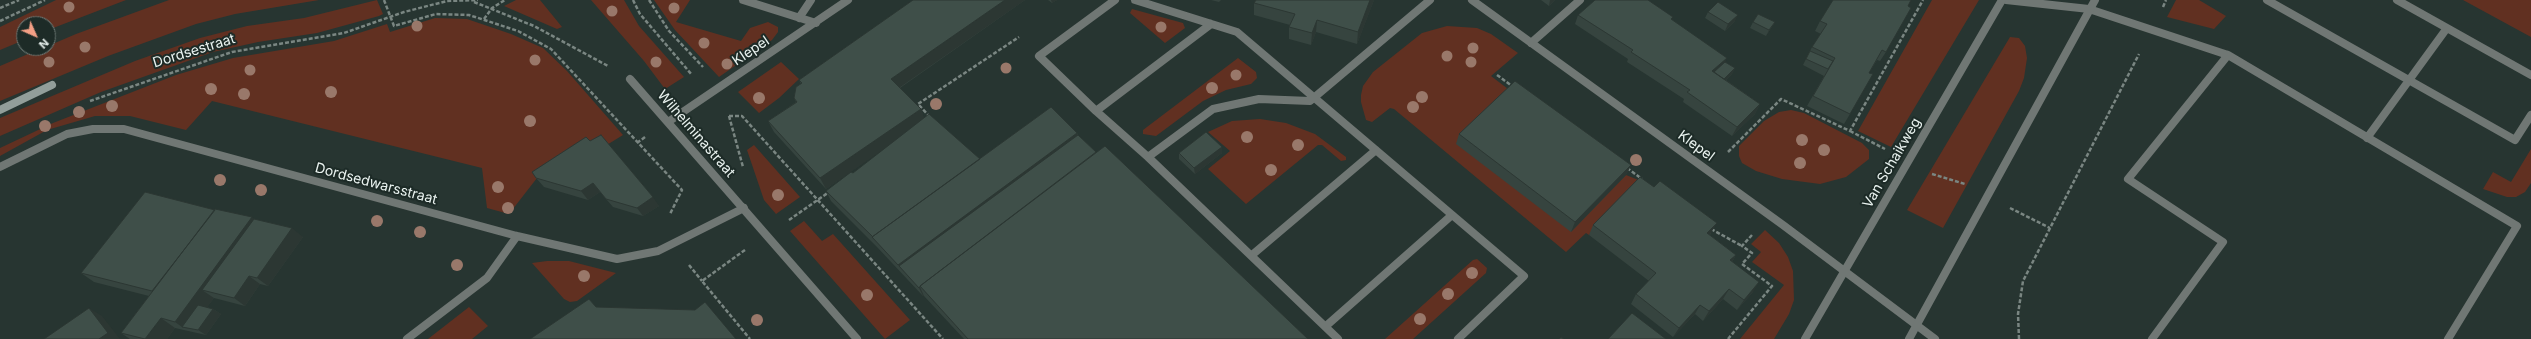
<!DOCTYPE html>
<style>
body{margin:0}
#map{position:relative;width:2531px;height:339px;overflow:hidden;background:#273531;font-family:Inter,sans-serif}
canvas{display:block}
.north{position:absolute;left:16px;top:16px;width:40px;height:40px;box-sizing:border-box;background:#1d2b27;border:1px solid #6f7b77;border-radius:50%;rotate:135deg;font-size:11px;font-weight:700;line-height:16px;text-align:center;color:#eaf3f0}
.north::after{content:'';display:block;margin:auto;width:14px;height:18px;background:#f39f85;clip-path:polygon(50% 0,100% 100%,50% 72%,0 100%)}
</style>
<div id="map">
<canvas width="2531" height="339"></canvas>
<div class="north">N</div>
</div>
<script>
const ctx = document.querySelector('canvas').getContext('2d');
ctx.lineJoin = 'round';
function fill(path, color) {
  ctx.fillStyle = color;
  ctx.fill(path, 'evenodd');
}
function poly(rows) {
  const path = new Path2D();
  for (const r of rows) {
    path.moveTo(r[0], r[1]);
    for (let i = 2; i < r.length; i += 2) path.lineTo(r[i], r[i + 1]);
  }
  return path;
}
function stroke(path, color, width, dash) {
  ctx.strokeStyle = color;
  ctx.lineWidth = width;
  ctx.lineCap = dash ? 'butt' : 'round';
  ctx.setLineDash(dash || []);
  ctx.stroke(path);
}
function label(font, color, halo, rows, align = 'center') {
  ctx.font = font + ' Inter,sans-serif';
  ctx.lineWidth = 4;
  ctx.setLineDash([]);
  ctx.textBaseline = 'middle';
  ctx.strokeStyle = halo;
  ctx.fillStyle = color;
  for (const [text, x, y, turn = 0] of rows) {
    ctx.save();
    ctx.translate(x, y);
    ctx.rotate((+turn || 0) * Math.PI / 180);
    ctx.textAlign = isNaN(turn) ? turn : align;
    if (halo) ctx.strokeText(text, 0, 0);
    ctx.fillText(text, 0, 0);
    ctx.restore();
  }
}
fill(poly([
 [56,0,126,0,48,30,48,24,24,24,24,40,0,50,0,27],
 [169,0,319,0,235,14,196,24,108,56,0,101,0,66,42,48,48,48,48,46,76,34],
 [377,0,383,14,379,16,317,33,258,42,213,52,101,92,0,136,0,118,135,61,200,38,247,26,304,18],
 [516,0,540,0,562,27,557,29,504,6],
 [591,0,624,0,639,26,684,77,665,89,644,61],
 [654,0,690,0,676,22,741,41,750,28,768,22,778,27,778,32,772,40,719,77,675,30],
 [1932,0,1979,0,1891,147,1858,131],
 [2176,0,2199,0,2226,16,2214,29,2167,17],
 [2463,0,2531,0,2531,37],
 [1132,9,1183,23,1185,28,1165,43,1130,13],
 [435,18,467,19,511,34,543,48,567,71,623,135,597,151,537,178,509,214,487,208,482,168,212,101,186,130,130,116,95,116,47,130,0,156,0,148,53,123,176,75,233,58,334,41,387,24,390,32],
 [1447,26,1477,28,1491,34,1518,53,1491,76,1512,92,1571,231,1626,175,1641,181,1589,235,1586,233,1566,252,1394,109,1390,108,1372,122,1366,120,1361,102,1361,95,1363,86,1373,72,1422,33],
 [2010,37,2019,38,2025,46,2027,58,2024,78,2019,91,1943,228,1907,210],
 [1238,58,1256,72,1257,78,1251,84,1226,90,1203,101,1156,136,1143,134,1143,130],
 [781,62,799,79,779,98,759,113,738,92],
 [1791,110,1804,113,1862,143,1869,150,1869,159,1846,177,1820,184,1782,179,1756,171,1742,163,1739,156,1739,146,1764,121,1779,112],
 [1260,119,1286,123,1315,134,1346,157,1346,160,1341,161,1322,145,1318,145,1246,204,1208,169,1230,151,1208,132,1232,121],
 [754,145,800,197,776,214,764,200,747,150],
 [2531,149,2531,183,2525,192,2516,197,2507,197,2483,189,2493,172,2511,182],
 [804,221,822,241,833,234,910,320,885,339,790,231],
 [1765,230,1779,243,1788,257,1793,271,1794,300,1789,314,1774,339,1740,339,1784,285,1752,262,1761,252,1751,244],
 [1477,259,1487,268,1486,273,1413,339,1385,339,1473,260],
 [547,261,569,261,616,273,577,301,570,302,564,299,532,263],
 [469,307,488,326,472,339,428,339]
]), '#613021');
stroke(poly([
 [384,0,394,26,436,14,469,15,518,31,551,49,682,190,670,214],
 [633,0,640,14,692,75],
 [649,0,669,31,703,67],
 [474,2,534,26,608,66],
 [2163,7,2166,0],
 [0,8,19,0],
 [484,19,492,8,505,0],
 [0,21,45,0],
 [1497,75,1512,86],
 [90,101,232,52,344,33,404,12,447,1,478,0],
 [729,116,742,116,943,339],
 [729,116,743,167],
 [930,117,918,104,1019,37],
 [1850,131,1885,149],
 [637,143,645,137],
 [1728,152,1781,99,1850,131,1923,0],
 [1627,168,1642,179],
 [1932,174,1965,184],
 [2010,208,2050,228],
 [789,220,829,192],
 [1711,229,1742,246],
 [745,250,702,281,750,339],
 [689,265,702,281],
 [1728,339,1772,286,1742,264,1752,253,1742,246,1752,235],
 [2019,339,2018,314,2023,281,2139,54]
]), '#7a8682', 2.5, [4, 2]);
stroke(poly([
 [743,0,816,23],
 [1135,0,1237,32,1524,276,1458,339],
 [2006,0,2089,9,2228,55,2517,226,2448,339],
 [2267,0,2515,140,2531,115],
 [2397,0,2447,28],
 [799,18,811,0],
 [1211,24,1096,111,1148,157,1213,109,1259,99,1310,101,1430,0],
 [1096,111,1039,56,1115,0],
 [2367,138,2447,28,2531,75],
 [1148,157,1338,339],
 [1252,255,1376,150],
 [1326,326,1452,215],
 [2152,339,2223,242,2128,179,2228,55]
]), '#707774', 8);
stroke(poly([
 [1472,0,1783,225,1935,339],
 [1531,43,1580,0],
 [630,79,857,339],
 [668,122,848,0],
 [0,167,67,134,93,129,124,129,517,236,617,259,658,251,744,208],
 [407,339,487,278,517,236]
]), '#707774', 8);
stroke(poly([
 [1805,339,2002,0],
 [1909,339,2095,0]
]), '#707774', 8);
stroke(poly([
 [0,110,52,85]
]), '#929e9a', 8);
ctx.fillStyle = '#99786a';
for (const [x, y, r] of [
 [69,7,5.5],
 [674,8,5.5],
 [612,11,5.5],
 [417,26,5.5],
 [1161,27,5.5],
 [704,43,5.5],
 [85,47,5.5],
 [1473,48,5.5],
 [1447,56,5.5],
 [535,60,5.5],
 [49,62,5.5],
 [656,62,5.5],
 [1471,62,5.5],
 [727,64,5.5],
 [1006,68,5.5],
 [250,70,5.5],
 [1236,75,5.5],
 [1212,88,6],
 [211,89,6],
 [331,92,6],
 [244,94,6],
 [1422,97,6],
 [759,98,6],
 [936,104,6],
 [112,106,6],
 [1413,107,6],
 [79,112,6],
 [530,121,6],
 [45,126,6],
 [1247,137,6],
 [1802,140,6],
 [1298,145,6],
 [1824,150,6],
 [1636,160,6],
 [1800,163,6],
 [1271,170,6],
 [220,180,6],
 [498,187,6],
 [261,190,6],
 [778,195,6],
 [508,208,6],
 [377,221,6],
 [420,232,6],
 [457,265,6],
 [1472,273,6],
 [584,276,6],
 [1448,294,6],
 [867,295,6],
 [1420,319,6],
 [757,320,6]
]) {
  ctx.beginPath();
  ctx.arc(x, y, r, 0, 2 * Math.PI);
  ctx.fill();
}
fill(poly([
 [913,0,1025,0,900,88,921,109,924,119,980,159,1077,133,1078,135,1096,152,1308,339,964,339,924,296,923,296,877,247,831,201,826,191,853,173,893,142,826,189,774,132,768,121,796,102,794,98,801,84,799,80],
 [1048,0,1057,0,1052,3],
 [1211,0,1221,0,1219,2],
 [1256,0,1374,0,1357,44,1316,32,1311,45,1289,39,1289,27,1290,25,1254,15,1254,3],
 [1541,0,1555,0,1549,6],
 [1908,6,1886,52,1880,61,1877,60,1869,73,1850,114,1844,124,1807,106,1824,76,1803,65,1812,47,1821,34,1815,31,1820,21],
 [1708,12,1735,21,1725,31,1705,18],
 [1578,15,1672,20,1725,62,1735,68,1732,74,1726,80,1760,104,1755,114,1732,136,1683,102,1684,99,1627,62,1628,59,1575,24],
 [1753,22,1775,22,1766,36,1750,28],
 [1459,134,1631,165,1626,175,1571,232,1456,144],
 [590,141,659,206,643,216,613,207,600,192,588,200,544,187,536,178],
 [1179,153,1222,153,1195,174,1179,159],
 [215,210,254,219,303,237,268,286,260,284,245,306,214,298,207,307,213,309,221,314,206,335,175,328,167,339,130,339,121,333,149,296,94,282,81,273],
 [1593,225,1711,233,1710,235,1736,255,1732,262,1753,292,1737,310,1723,299,1703,321,1695,314,1673,337,1631,304,1636,294,1649,281,1589,235]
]), '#36443f');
fill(poly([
 [1005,0,1025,0,896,90,891,79],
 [1051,0,1057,0,1052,3],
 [1370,0,1374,0,1357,44,1358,32],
 [1550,0,1555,0,1549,6],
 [1738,15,1735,21,1725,31,1728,24],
 [1317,20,1316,32,1311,45,1312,33],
 [1775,22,1771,28,1766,36,1769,30],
 [1727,58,1723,68,1713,76,1712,71],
 [1735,68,1732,74,1718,88,1721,82],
 [1760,104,1755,114,1732,136,1737,127],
 [921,109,925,121,826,189,820,178],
 [1077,133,1079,144,899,266,898,265],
 [1222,147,1222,153,1195,174,1194,168],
 [1631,165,1626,175,1571,232,1575,222],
 [593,183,600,192,588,200,581,191],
 [653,197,659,206,643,216,637,208],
 [252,217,265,228,202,290,214,298,191,329,182,327,175,322],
 [1717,223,1711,233,1701,243,1707,233],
 [292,228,303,237,268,286,257,278],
 [1736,255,1730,265,1730,260],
 [249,276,260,284,245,306,234,298],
 [1759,282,1753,292,1737,310,1744,300],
 [920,287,924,296,923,296,919,288],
 [1729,289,1723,299,1703,321,1709,311],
 [1700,305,1695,314,1673,337,1679,328],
 [89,308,102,316,120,339,99,339],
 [213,309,221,314,206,335,198,330],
 [161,318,175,328,167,339,145,339]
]), '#2c3733');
const building = poly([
 [913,0,1005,0,891,79,921,109,820,178,768,121,797,102,794,98,796,87,802,83,799,80,913,0],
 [1256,0,1370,0,1358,32,1317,20,1312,33,1289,27,1295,14,1254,3,1256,0],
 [1595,0,1648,0,1673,17,1671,19,1727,58,1712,71,1760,104,1737,127,1687,92,1690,90,1631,52,1633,50,1578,15,1595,0],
 [1833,0,1911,0,1908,6,1911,8,1886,52,1882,50,1869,73,1873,74,1850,114,1813,96,1835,58,1812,47,1827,24,1820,21,1833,0],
 [1718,2,1738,15,1728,24,1708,12,1718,2],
 [1758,14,1775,22,1769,30,1753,22,1758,14],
 [1810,51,1833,61,1828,69,1806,59,1810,51],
 [1725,62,1735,68,1724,79,1714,72,1725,62],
 [1515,81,1631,165,1575,222,1459,134,1515,81],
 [1051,107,1077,133,898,265,872,237,1051,107],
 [929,114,980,159,872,237,873,237,826,191,851,172,853,173,929,114],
 [1206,132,1222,147,1194,168,1179,153,1206,132],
 [601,135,653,197,637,208,606,199,593,183,581,191,536,178,532,172,586,137,590,141,601,135],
 [1078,135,1096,152,920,286,920,287,919,288,899,266,1078,135],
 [1105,146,1308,339,968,339,920,286,1105,146],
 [1640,177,1654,187,1660,181,1717,223,1707,233,1736,255,1730,260,1759,282,1744,300,1729,289,1709,311,1700,305,1679,328,1636,294,1656,273,1593,225,1640,177],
 [145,192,215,210,152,291,81,273,145,192],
 [215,209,252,217,175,322,161,318,145,339,121,333,215,209],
 [254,219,292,228,257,278,249,276,234,298,202,290,254,219],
 [589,299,596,307,695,310,705,302,736,339,530,339,589,299],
 [198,305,213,309,198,330,182,327,198,305],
 [89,308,108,333,99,339,44,339,89,308],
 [1632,313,1666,339,1608,339,1632,313],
 [1561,337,1564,339,1559,339,1561,337]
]);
fill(building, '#3f4f49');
stroke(building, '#2c3733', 1);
label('14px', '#eaf3f0', '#1d2b27', [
 ["Dordsestraat",194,51,-17],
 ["Klepel",751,51,-34],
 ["Wilhelminastraat",696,134,49],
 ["Klepel",1696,146,36],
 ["Van Schaikweg",1892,163,-60],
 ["Dordsedwarsstraat",376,184,15]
]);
</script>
